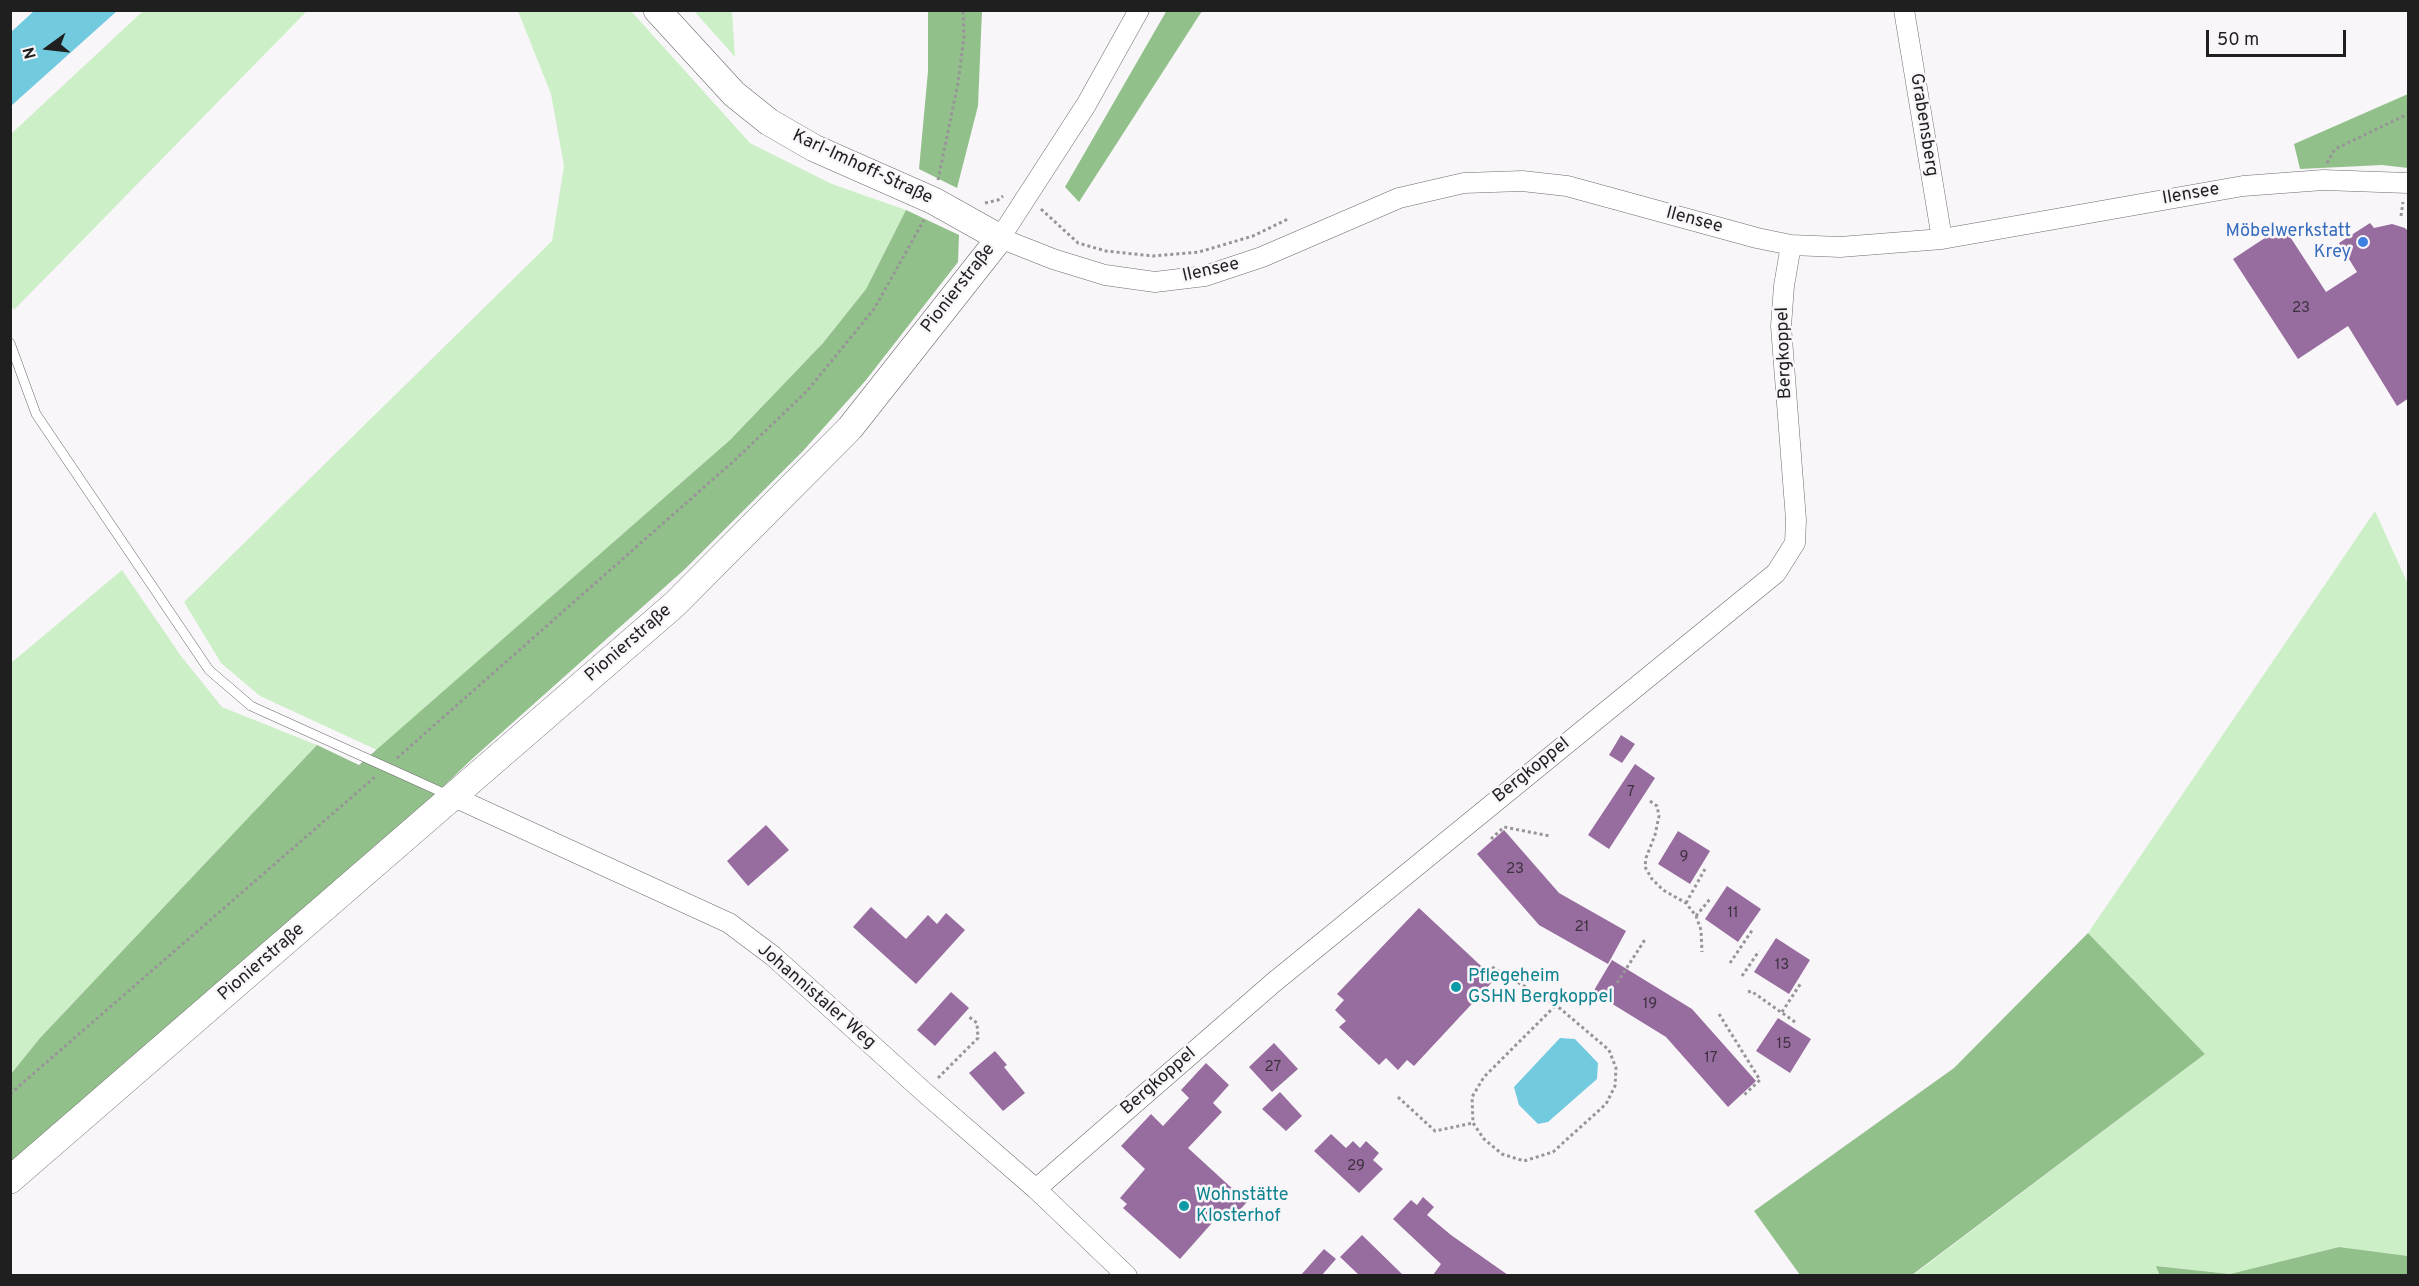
<!DOCTYPE html>
<meta charset="utf-8">
<style>
body{margin:0}
#map{position:relative;width:2419px;height:1286px;overflow:hidden;background:#f9f6fa;font-family:Overpass,sans-serif}
canvas{display:block}
.frame{position:absolute;inset:0;border:12px solid #201f20;pointer-events:none}
.north{position:absolute;left:18px;top:18px;width:60px;height:60px;-webkit-text-stroke:4px #f9f6fa;paint-order:stroke;rotate:255deg;font-size:16px;font-weight:700;line-height:24px;text-align:center;color:#201f20}
.north::after{content:'';display:block;margin:auto;width:21px;height:27px;background:#201f20;clip-path:polygon(50% 0,100% 100%,50% 72%,0 100%)}
.scale{position:absolute;left:2206px;top:30px;width:140px;height:27px;box-sizing:border-box;border:3px solid #201f20;border-top:0;padding-left:8px;font-size:18px;line-height:21px;white-space:nowrap;color:#201f20;-webkit-text-stroke:4px #f9f6fa;paint-order:stroke}
</style>
<div id="map">
<canvas width="2419" height="1286"></canvas>
<div class="frame"></div>
<div class="north">N</div>
<div class="scale">50 m</div>
</div>
<script>
const ctx = document.querySelector('canvas').getContext('2d');
ctx.lineJoin = 'round';
function fill(path, color) {
  ctx.fillStyle = color;
  ctx.fill(path, 'evenodd');
}
function poly(rows) {
  const path = new Path2D();
  for (const r of rows) {
    path.moveTo(r[0], r[1]);
    for (let i = 2; i < r.length; i += 2) path.lineTo(r[i], r[i + 1]);
  }
  return path;
}
function stroke(path, color, width, dash) {
  ctx.strokeStyle = color;
  ctx.lineWidth = width;
  ctx.lineCap = dash ? 'butt' : 'round';
  ctx.setLineDash(dash || []);
  ctx.stroke(path);
}
function label(font, color, halo, rows, align = 'center') {
  ctx.font = font + ' Overpass,sans-serif';
  ctx.lineWidth = 5;
  ctx.setLineDash([]);
  ctx.textBaseline = 'middle';
  ctx.strokeStyle = halo;
  ctx.fillStyle = color;
  for (const [text, x, y, turn = 0] of rows) {
    ctx.save();
    ctx.translate(x, y);
    ctx.rotate((+turn || 0) * Math.PI / 180);
    ctx.textAlign = isNaN(turn) ? turn : align;
    if (halo) ctx.strokeText(text, 0, 0);
    ctx.fillText(text, 0, 0);
    ctx.restore();
  }
}
fill(poly([
 [144,10,307,11,14,310,10,304,11,134],
 [518,11,631,11,750,143,832,184,906,210,866,289,823,343,730,440,377,750,260,696,221,663,184,602,552,241,564,166,551,94],
 [694,11,732,11,735,57],
 [2375,511,2408,584,2408,1256,2339,1247,2230,1274,2157,1266,2160,1275,1912,1276,2205,1054,2088,933],
 [122,570,181,656,222,707,317,745,40,1038,11,1074,11,663]
]), '#cdefc8');
fill(poly([
 [1167,10,1202,11,1079,202,1065,187],
 [928,11,982,11,978,106,957,188,919,169,928,71],
 [2408,94,2408,168,2382,165,2300,169,2294,144],
 [906,210,959,235,958,262,866,380,803,451,685,569,472,759,422,807,11,1165,11,1074,40,1038,317,745,359,765,730,440,823,343,866,289],
 [2088,933,2205,1054,1912,1275,1800,1275,1754,1211,1954,1068],
 [2339,1247,2408,1256,2408,1275,2160,1276,2156,1266,2230,1274]
]), '#92c08a');
fill(poly([
 [35,10,117,11,11,106,11,32],
 [1560,1038,1575,1039,1598,1063,1597,1079,1548,1122,1538,1124,1519,1105,1514,1087]
]), '#72cadf');
fill(poly([
 [2370,223,2374,228,2392,224,2405,228,2409,232,2409,398,2397,406,2348,326,2298,359,2233,259,2283,226,2326,292,2357,272,2339,243],
 [1621,735,1635,744,1622,763,1609,755],
 [1635,764,1655,778,1609,849,1588,835],
 [766,825,789,850,748,886,727,861],
 [1504,830,1559,893,1626,931,1608,964,1539,925,1477,854],
 [1678,831,1710,851,1690,884,1658,864],
 [1727,886,1761,909,1738,942,1705,919],
 [871,907,906,939,928,915,937,924,946,913,965,930,916,984,853,927],
 [1419,908,1495,979,1414,1066,1407,1060,1398,1070,1386,1058,1379,1065,1339,1027,1346,1021,1335,1010,1344,1000,1337,994],
 [1776,938,1810,960,1789,994,1754,972],
 [1612,960,1692,1009,1756,1081,1728,1107,1666,1037,1593,992],
 [951,992,969,1008,935,1046,917,1030],
 [1778,1018,1811,1039,1790,1073,1756,1051],
 [1274,1043,1298,1069,1272,1092,1249,1067],
 [995,1051,1007,1065,1004,1067,1025,1093,1003,1111,969,1073],
 [1206,1063,1229,1085,1213,1103,1222,1112,1188,1148,1247,1202,1228,1223,1219,1215,1180,1259,1123,1208,1127,1204,1120,1198,1145,1169,1121,1146,1151,1114,1163,1126,1189,1098,1181,1090],
 [1280,1092,1302,1116,1286,1131,1262,1109],
 [1331,1134,1346,1148,1353,1141,1360,1148,1366,1141,1379,1153,1373,1160,1383,1169,1359,1193,1314,1151],
 [1423,1197,1434,1207,1427,1215,1451,1235,1508,1275,1433,1275,1441,1264,1393,1219,1411,1200,1417,1205],
 [1362,1235,1403,1275,1359,1275,1340,1257],
 [1324,1249,1336,1259,1322,1275,1301,1275]
]), '#976c9e');
const lane = poly([
 [10,343,36,414,209,670,251,706,448,795]
]);
const street = poly([
 [1139,10,1086,105,1000,238,1053,259,1105,275,1155,282,1205,276,1262,257,1399,198,1464,183,1522,181,1567,186,1757,238,1791,245,1840,247,1942,239,2243,186,2323,180,2408,183],
 [1904,10,1942,239],
 [454,797,729,923,773,956,924,1092,1036,1189,1127,1276],
 [1036,1189,1273,983,1776,573,1795,543,1796,520,1781,326,1784,286,1791,245]
]);
const secondary = poly([
 [10,1180,675,604,850,428,1000,238,934,201,814,148,769,122,734,94,657,10]
]);
stroke(lane, '#6d6a6e', 10);
stroke(street, '#6d6a6e', 21);
stroke(secondary, '#6d6a6e', 28);
stroke(poly([
 [2327,163,2335,149,2408,114],
 [938,180,958,83,964,37,963,10],
 [985,203,998,200,1003,196],
 [1041,209,1078,243,1106,251,1153,256,1199,252,1253,236,1288,219],
 [2401,216,2403,202],
 [397,758,736,459,807,391,874,309,924,220],
 [1650,801,1657,806,1659,816,1655,835,1646,858,1645,867,1652,879,1663,890,1686,903,1696,916,1701,930,1702,952],
 [1491,839,1504,827,1550,836],
 [1686,903,1705,869],
 [1696,916,1710,899],
 [1730,963,1753,929],
 [1492,967,1556,1005,1609,1050,1616,1068,1615,1086,1606,1104,1553,1152,1524,1161,1502,1154,1484,1139,1473,1123,1472,1097,1484,1077,1556,1005],
 [1742,976,1759,951],
 [1617,983,1646,938],
 [1748,992,1751,991,1795,1022],
 [1782,1012,1801,983],
 [1719,1014,1760,1080,1744,1095],
 [938,1078,978,1038,977,1023,968,1016],
 [10,1094,376,776],
 [1398,1097,1435,1131,1473,1123]
]), '#979597', 3, [3, 3]);
stroke(lane, '#fff', 9);
stroke(street, '#fff', 20);
stroke(secondary, '#fff', 27);
for (const [x, y, r, color] of [
 [2363,242,6,"#3f7fe0"],
 [1456,987,6,"#0f9aa8"],
 [1184,1206,6,"#0f9aa8"]
]) {
  const dot = new Path2D();
  dot.arc(x, y, r, 0, 2 * Math.PI);
  ctx.fillStyle = color;
  ctx.fill(dot);
  stroke(dot, '#f9f6fa', 2);
}
label('15px', '#3e3240', null, [
 ["23",2301,309],
 ["7",1631,793],
 ["9",1684,858],
 ["23",1515,870],
 ["11",1733,914],
 ["21",1582,928],
 ["13",1782,966],
 ["19",1650,1005],
 ["15",1784,1045],
 ["17",1711,1059],
 ["27",1273,1068],
 ["29",1356,1167]
]);
label('18px', '#201f20', '#f9f6fa', [
 ["Grabensberg",1923,125,81],
 ["Karl-Imhoff-Straße",862,168,25],
 ["Ilensee",2191,195,-10],
 ["Ilensee",1694,221,15],
 ["Ilensee",1211,271,-13],
 ["Pionierstraße",959,289,-52],
 ["Bergkoppel",1785,353,-92],
 ["Pionierstraße",629,644,-41],
 ["Bergkoppel",1532,771,-39],
 ["Pionierstraße",262,963,-41],
 ["Johannistaler Weg",816,997,41],
 ["Bergkoppel",1159,1082,-41]
]);
label('18px', '#366cbe', '#f9f6fa', [
 ["Möbelwerkstatt",2351,232],
 ["Krey",2351,253]
], 'right');
label('18px', '#0d838f', '#f9f6fa', [
 ["Pflegeheim",1468,977],
 ["GSHN Bergkoppel",1468,998],
 ["Wohnstätte",1196,1196],
 ["Klosterhof",1196,1217]
], 'left');
</script>
